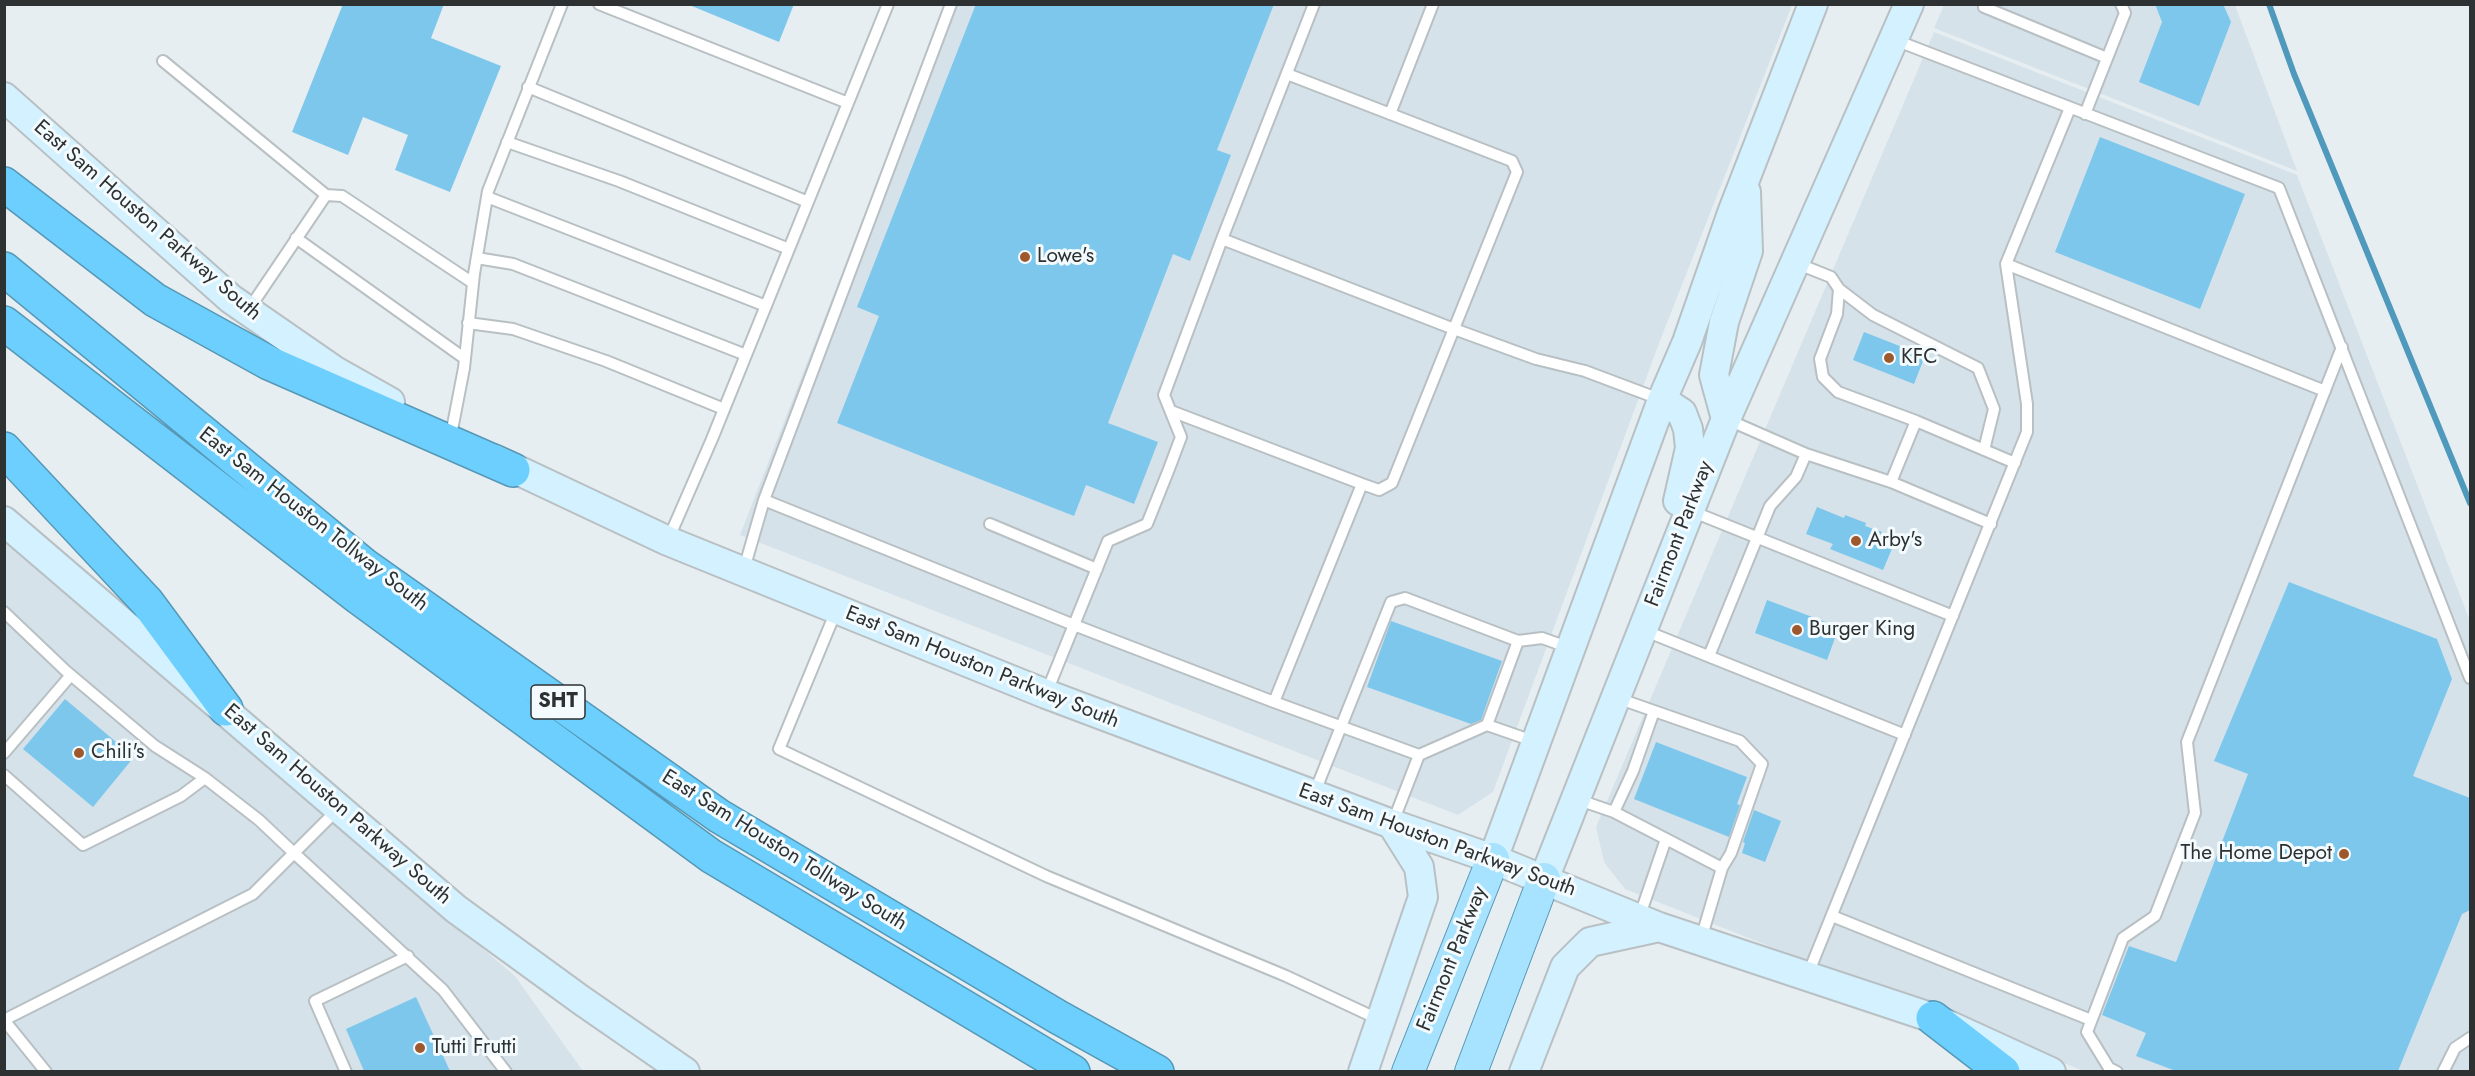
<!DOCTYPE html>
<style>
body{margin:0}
#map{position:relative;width:2475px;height:1076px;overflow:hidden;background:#e7eef1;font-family:Jost,sans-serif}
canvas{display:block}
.frame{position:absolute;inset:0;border:6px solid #2e3132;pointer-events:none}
</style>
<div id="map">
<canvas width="2475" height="1076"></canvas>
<div class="frame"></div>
</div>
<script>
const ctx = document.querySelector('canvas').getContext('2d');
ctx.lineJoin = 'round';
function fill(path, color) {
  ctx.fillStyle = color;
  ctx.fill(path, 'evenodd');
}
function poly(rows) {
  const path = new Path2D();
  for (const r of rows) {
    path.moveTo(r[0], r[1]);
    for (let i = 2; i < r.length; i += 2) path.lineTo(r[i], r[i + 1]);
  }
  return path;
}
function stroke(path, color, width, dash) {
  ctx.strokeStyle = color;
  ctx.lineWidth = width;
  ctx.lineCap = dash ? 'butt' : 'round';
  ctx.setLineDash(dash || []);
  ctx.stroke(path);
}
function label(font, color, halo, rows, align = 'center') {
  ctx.font = font + ' Jost,sans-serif';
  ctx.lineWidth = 6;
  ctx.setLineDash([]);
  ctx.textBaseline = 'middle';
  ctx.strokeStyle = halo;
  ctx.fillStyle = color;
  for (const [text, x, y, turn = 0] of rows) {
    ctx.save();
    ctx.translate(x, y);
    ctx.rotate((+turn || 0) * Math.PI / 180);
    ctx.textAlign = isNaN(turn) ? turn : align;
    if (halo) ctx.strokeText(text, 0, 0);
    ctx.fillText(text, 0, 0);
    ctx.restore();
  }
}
fill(poly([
 [946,5,1792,5,1661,338,1493,792,1458,815,740,535],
 [1944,5,2235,5,2297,171,1934,28],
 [1934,32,2297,175,2470,621,2470,1071,2084,1071,1625,889,1604,862,1596,827],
 [4,541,515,976,583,1071,5,1071]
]), '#d5e2ea');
stroke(poly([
 [2269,4,2294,74,2470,503]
]), '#4e99bc', 6);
fill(poly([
 [343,4,444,4,431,38,501,66,450,192,395,170,408,135,363,117,348,155,292,132],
 [687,4,794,4,779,42],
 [976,4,1274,4,1217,150,1231,155,1190,261,1173,254,1108,423,1158,442,1134,504,1086,485,1074,516,837,423,879,316,857,307],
 [2155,4,2223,4,2231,22,2199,106,2139,82,2162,22],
 [2100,137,2245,194,2200,309,2055,252],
 [1864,332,1925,356,1914,384,1853,360],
 [1817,507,1844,518,1845,515,1866,523,1865,526,1882,532,1879,538,1894,544,1883,570,1830,549,1833,544,1806,534],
 [2289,582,2437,639,2452,679,2413,776,2470,798,2470,910,2462,914,2398,1071,2176,1071,2136,1056,2146,1033,2102,1015,2129,946,2176,962,2248,774,2214,761],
 [1767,600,1839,627,1827,660,1755,633],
 [1391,621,1502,661,1481,720,1471,724,1367,687],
 [65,699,134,757,93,807,23,749],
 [1656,742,1747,777,1737,804,1740,805,1729,837,1634,799],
 [1754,810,1781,821,1765,862,1742,853,1745,843,1743,842],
 [416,997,450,1071,364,1071,346,1029]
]), '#7dc7ec');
const lane = poly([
 [599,4,848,103],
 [1985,4,1984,7,2107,58],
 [1895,40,2279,188,2470,678],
 [163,61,326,195,342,196,473,283],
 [528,87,808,202],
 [1390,114,1433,4],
 [2085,114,2125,13,2121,4],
 [507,142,619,181,789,249],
 [487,197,766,306],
 [296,238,464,358],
 [1222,239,1454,329,1536,359,1585,371,1662,400],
 [477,258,513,264,746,355],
 [1796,263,1831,277,1839,289,1837,314,1820,359,1823,377,1838,392,1916,421,1891,482],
 [2006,264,2325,391],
 [1839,289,1873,315,1978,368,1994,409,1984,450],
 [249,309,326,195],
 [468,323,513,329,606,361,724,409],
 [1171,411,1362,484],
 [1726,419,1806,454,1891,482,1991,524],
 [1916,421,2015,463],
 [451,435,464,368,474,274,488,191,562,4],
 [764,500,1074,625,1274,702,1362,484,1379,490,1392,483,1517,172,1512,161,1287,74],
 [1691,511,1953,616],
 [990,524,1097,569],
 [668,540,712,439,888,4],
 [744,569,764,500,951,4],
 [836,611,779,749,1046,876,1286,976,1380,1020],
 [4,612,66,671,155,746,205,778,259,820,294,853,253,894,4,1020],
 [1643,630,1905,735],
 [1709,656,1770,506,1796,477,1806,454],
 [1046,694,1108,541,1147,524,1169,469,1181,437,1164,395,1222,239,1314,4],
 [1617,698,1740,741,1762,764,1731,853,1722,868,1701,939],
 [1274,702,1419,755,1487,725,1518,641,1542,638,1570,648],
 [1487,725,1536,742],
 [4,753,71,675],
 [4,775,83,845,181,796,205,778],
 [1314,794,1391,602,1405,598,1518,641],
 [1576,799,1614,812,1722,868],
 [337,810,294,853,443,990,506,1072],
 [1614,812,1633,771,1654,711],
 [1393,822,1419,755],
 [1832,916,2091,1020],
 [1639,918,1666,839],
 [1808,974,2027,432,2027,404,2006,264,2070,108],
 [4,1020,46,1072],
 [346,1072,315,1001,408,956],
 [2117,1072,2109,1068,2087,1032,2123,938,2155,916,2195,813,2187,742,2342,347],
 [2443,1072,2455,1048,2470,1038]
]);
const secondary = poly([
 [4,97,231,299,335,371,390,402],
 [1662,400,1682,413,1688,429,1690,448,1678,501],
 [1726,419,1714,375,1724,322,1748,251,1746,192],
 [494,459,668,541,1046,694,1392,824,1493,859,1659,927,1933,1018,2051,1072],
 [4,521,456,909,581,1000,685,1072],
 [1493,859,1662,400,1687,342,1732,213,1813,4],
 [1544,879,1726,419,1909,4],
 [1363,1072,1423,897,1419,867,1392,824],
 [1524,1072,1565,967,1590,942,1659,927]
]);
const primary = poly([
 [1408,1072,1493,859],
 [1471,1072,1544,879]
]);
const highway = poly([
 [4,184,155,300,269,363,513,470],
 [4,269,364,565,719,816,1058,1017,1157,1072],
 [4,323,358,597,711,856,1073,1072],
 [4,449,147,602,226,709],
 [1933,1018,2003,1072]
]);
stroke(lane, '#b9c0c3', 14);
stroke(secondary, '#b9c0c3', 32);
stroke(primary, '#5698b6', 34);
stroke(highway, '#5698b6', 36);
stroke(lane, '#fff', 10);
stroke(secondary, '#d3f1fe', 28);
stroke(primary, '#a7e2fe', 32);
stroke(highway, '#6ccffd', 33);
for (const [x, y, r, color] of [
 [1025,257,6,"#9d582d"],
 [1889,358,6,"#9d582d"],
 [1856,541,6,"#9d582d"],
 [1797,630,6,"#9d582d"],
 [79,753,6,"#9d582d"],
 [2344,854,6,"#9d582d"],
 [420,1048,6,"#9d582d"]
]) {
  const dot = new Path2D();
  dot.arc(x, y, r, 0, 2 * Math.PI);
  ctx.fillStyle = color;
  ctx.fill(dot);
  stroke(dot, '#f4fbfe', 2);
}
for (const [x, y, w] of [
 [558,702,54]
]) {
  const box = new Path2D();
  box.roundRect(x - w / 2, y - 17, w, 34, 4.5);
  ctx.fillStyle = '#f4fbfe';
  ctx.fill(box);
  stroke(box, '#2e3132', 1.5);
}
label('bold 20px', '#2e3132', null, [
 ["SHT",558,702]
]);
label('21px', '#2e3132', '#f4fbfe', [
 ["East Sam Houston Parkway South",147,221,41],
 ["East Sam Houston Tollway South",313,520,38],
 ["Fairmont Parkway",1680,534,-69],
 ["East Sam Houston Parkway South",982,668,22],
 ["East Sam Houston Parkway South",337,805,41],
 ["East Sam Houston Parkway South",1437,841,20],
 ["East Sam Houston Tollway South",784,851,32],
 ["Fairmont Parkway",1453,959,-68]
]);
label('21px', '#2e3132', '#f4fbfe', [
 ["Lowe's",1037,257],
 ["KFC",1901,358],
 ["Arby's",1868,541],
 ["Burger King",1809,630],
 ["Chili's",91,753],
 ["The Home Depot",2332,854,"right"],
 ["Tutti Frutti",432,1048]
], 'left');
</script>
